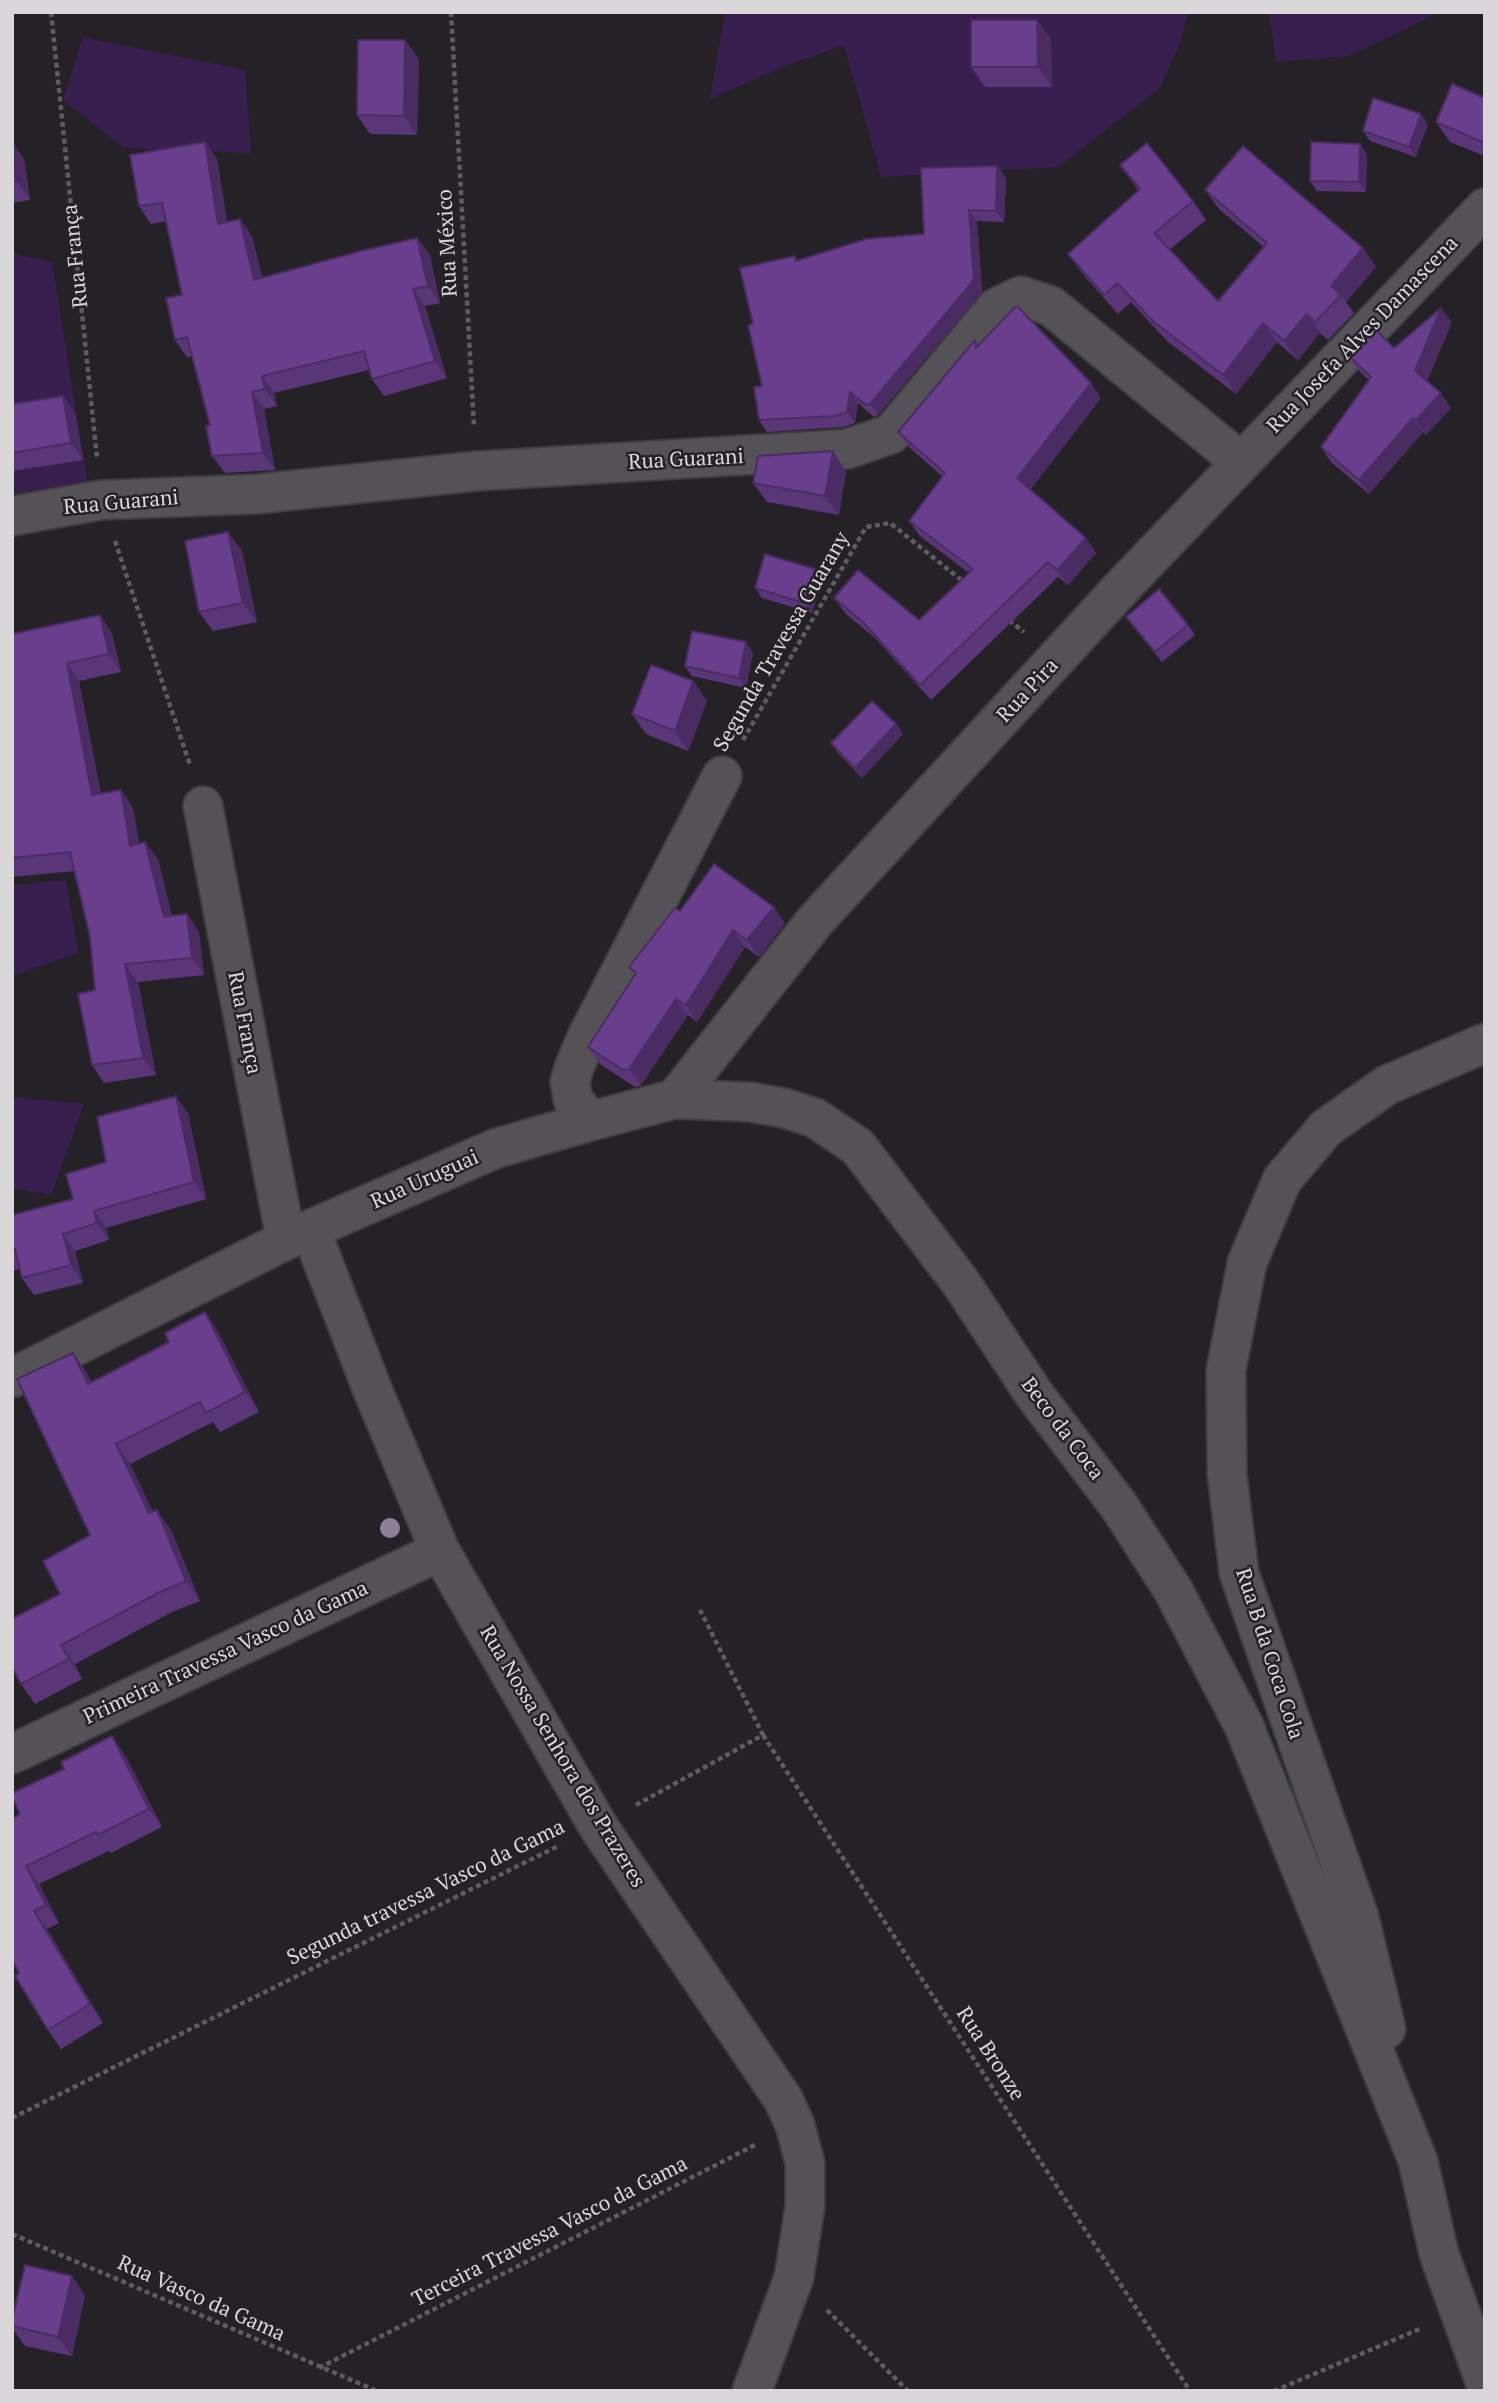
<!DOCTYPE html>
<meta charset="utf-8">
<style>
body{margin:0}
#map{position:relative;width:1497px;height:2403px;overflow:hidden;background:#242226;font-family:"PT Serif",serif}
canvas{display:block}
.frame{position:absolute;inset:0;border:14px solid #d9d7da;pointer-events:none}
</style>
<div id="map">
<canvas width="1497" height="2403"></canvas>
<div class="frame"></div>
</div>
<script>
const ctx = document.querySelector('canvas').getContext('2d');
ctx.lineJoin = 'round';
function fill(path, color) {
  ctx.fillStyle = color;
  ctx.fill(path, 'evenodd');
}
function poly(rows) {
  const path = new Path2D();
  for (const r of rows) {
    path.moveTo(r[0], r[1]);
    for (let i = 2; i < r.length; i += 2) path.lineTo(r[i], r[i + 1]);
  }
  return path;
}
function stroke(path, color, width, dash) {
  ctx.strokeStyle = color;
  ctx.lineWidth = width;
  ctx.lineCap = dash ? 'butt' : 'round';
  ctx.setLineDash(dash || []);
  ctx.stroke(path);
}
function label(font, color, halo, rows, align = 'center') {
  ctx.font = font + ' "PT Serif",serif';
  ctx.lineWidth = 5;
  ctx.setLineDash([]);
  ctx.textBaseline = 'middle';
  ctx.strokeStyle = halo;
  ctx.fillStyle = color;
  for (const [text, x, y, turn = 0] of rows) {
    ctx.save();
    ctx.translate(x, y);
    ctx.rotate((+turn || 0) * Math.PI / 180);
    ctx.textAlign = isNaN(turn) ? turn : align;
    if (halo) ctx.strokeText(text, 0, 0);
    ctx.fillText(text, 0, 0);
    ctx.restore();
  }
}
fill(poly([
 [725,12,1188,12,1181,41,1160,88,1058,167,881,177,844,45,785,66,710,99],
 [1269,12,1440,12,1349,56,1276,62],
 [83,37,245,70,251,153,124,148,63,100],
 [12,253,52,262,88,486,12,493],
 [66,880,78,953,12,976,12,885],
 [15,1097,84,1104,51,1195,12,1188,13,1109]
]), '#391e50');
const minor = poly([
 [12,516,101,500,257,494,477,471,847,449,891,434,996,308,1021,296,1051,306,1241,462],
 [203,806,286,1240],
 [675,1099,815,921,1124,585,1485,208],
 [591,1121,573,1100,570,1082,574,1068,586,1039,722,776],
 [311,1231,373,1391,440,1551,598,1826,783,2099,795,2125,805,2163,805,2206,794,2277,752,2391],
 [12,1378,286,1240,497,1148,591,1121,675,1099,750,1102,784,1108,815,1118,858,1147,961,1283,1034,1394,1119,1506,1173,1590,1244,1726,1418,2161,1439,2254,1485,2381],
 [12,1754,440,1551],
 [1386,2029,1359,1917,1239,1573,1227,1474,1226,1370,1247,1263,1282,1180,1326,1128,1387,1085,1485,1043]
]);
stroke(minor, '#3e3d40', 42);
stroke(poly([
 [51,12,97,458],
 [451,12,474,427],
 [115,541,190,765],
 [1009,620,1024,632],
 [743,740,866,527,890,523,965,583],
 [763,1735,1190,2391],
 [636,1805,763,1735,700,1610],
 [12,2118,560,1845],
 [12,2234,377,2391],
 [827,2310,908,2391],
 [319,2368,755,2145],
 [1274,2391,1422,2328]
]), '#5e5c60', 4.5, [5, 3.5]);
stroke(minor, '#545256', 38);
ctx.fillStyle = '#8c809a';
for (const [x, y] of [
 [390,1528]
]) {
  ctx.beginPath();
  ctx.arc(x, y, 10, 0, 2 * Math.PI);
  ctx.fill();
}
fill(poly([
 [1037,20,1051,39,1052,87,985,87,971,67],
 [405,40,419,60,417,135,370,134,357,115],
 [1485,98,1485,156,1450,142,1436,122],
 [1428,124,1416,157,1370,141,1363,131],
 [12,142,24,159,30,200,12,203],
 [205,142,217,159,227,222,252,236,262,278,417,238,430,255,440,303,425,306,447,378,384,396,372,379,369,370,274,393,277,406,264,409,275,470,225,473,212,456,210,425,192,356,187,357,175,340,182,295,166,221,151,224,139,206],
 [1360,144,1367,154,1366,192,1317,191,1310,181],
 [1120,165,1193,201,1206,220,1169,250,1218,301,1264,247,1219,209,1205,190,1363,248,1376,267,1346,302,1354,313,1328,340,1320,333,1298,360,1277,342,1236,394,1167,341,1131,302,1118,314,1082,273,1068,254,1138,190],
 [997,166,1006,178,1004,222,977,221,982,292,878,415,874,417,858,403,855,423,843,427,767,432,759,420,762,386,753,324,795,256,798,261,924,234],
 [1452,322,1427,381,1451,408,1426,435,1423,432,1369,494,1331,462,1321,447,1369,380,1359,371,1349,356,1394,348],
 [975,340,979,345,1101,398,1030,490,1086,538,1096,553,1068,585,1058,577,931,700,875,638,845,613,834,598,919,620,969,573,920,536,909,521,943,477,909,447,898,432],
 [63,396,75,413,83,460,12,471,12,404],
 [846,471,839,515,767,502,753,483],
 [242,551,257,622,213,631,199,612],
 [815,569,822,579,812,613,762,598,755,588],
 [1126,617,1188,625,1195,635,1162,662],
 [112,633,121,672,79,681,101,794,121,790,133,808,139,843,158,859,172,916,187,914,199,932,204,975,138,982,156,1075,104,1083,92,1065,95,990,90,937,75,871,12,877,12,634],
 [753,652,746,688,692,676,685,666],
 [693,681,707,701,688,751,646,734,632,714],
 [896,724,903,734,862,778,838,753,831,743],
 [680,911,785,923,759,957,745,947,697,1022,688,1015,641,1085,635,1087,600,1064,588,1047,635,975,629,967],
 [188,1113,206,1199,106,1228,109,1240,75,1251,83,1283,34,1295,22,1278,20,1269,12,1271,12,1212,13,1215,73,1199,106,1162],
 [205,1312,218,1332,259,1412,220,1432,213,1422,130,1464,153,1512,171,1530,200,1601,172,1612,75,1664,82,1679,35,1704,21,1684,60,1594,90,1535,73,1353,86,1372,91,1382,169,1342],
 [125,1755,162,1827,111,1853,109,1851,39,1884,59,1923,47,1929,103,2023,61,2049,48,2030,19,1973,12,1819],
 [85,2295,72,2356,25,2346,12,2328,12,2320]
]), '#5a3679');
fill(poly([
 [1037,20,1051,39,1052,87,1038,67],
 [405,40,419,60,417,135,404,116],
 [1421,114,1428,124,1416,157,1409,147],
 [12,142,24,159,30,200,16,181,12,152],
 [205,142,217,159,230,242,218,224],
 [1360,144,1367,154,1366,192,1359,182],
 [997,166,1006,178,1004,222,996,211],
 [969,210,977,221,982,292,878,415,870,404],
 [240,219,252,236,267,298,254,280],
 [417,238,430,255,440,303,428,286],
 [1363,248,1376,267,1346,302,1341,295,1331,286],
 [413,289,425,306,447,378,435,361],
 [1441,308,1452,322,1425,385,1415,371],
 [1307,314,1320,333,1298,360,1284,341],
 [1263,323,1277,342,1236,394,1223,375],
 [262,376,274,393,277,406,265,389],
 [1091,383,1101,398,1027,493,1017,478],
 [252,392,264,409,275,470,263,453],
 [850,392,858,403,855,423,847,412],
 [1441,393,1451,408,1426,435,1416,420],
 [63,396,75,413,83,460,71,443],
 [1413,418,1423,432,1369,494,1359,480],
 [833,451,846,471,839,515,825,496],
 [228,532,242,551,257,622,243,603],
 [1086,538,1096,553,1068,585,1057,570],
 [815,569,822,579,812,613,805,603],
 [100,615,112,633,121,672,109,654],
 [746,642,753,652,746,688,739,678],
 [67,663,79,681,104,813,92,795],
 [693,681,707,701,688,751,675,731],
 [896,724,903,734,862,778,855,768],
 [121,790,133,808,142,863,130,846],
 [145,842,158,859,176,934,164,917],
 [774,907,785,923,759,957,747,940],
 [187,914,199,932,204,975,192,958],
 [733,930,745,947,697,1022,686,1005],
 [125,964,138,982,156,1075,143,1058],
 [676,999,688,1015,641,1085,629,1069],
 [176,1096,188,1113,206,1199,194,1182],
 [94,1211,106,1228,109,1240,97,1223],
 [63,1234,75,1251,83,1283,71,1265],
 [205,1312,218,1332,259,1412,245,1392],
 [73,1353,86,1372,101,1404,88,1384],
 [116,1444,130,1464,163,1533,149,1513],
 [157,1510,171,1530,200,1601,186,1581],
 [61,1645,75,1664,82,1679,69,1659],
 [112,1736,125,1755,162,1827,149,1809],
 [26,1866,39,1884,59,1923,46,1905],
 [34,1911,47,1929,103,2023,90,2004],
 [72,2276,85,2295,72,2356,58,2337]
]), '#4a2c63');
const building = poly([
 [971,20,1037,20,1038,67,971,67,971,20],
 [358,40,405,40,404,116,357,115,358,40],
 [1452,84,1485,98,1485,143,1436,122,1452,84],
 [1373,98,1421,114,1409,147,1363,131,1373,98],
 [205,142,218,224,240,219,254,280,365,250,417,238,428,286,413,289,435,361,372,379,364,351,262,376,265,389,252,392,263,453,212,456,206,426,210,425,187,337,175,340,166,298,182,295,162,203,139,206,130,155,205,142],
 [1311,142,1360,144,1359,182,1310,181,1311,142],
 [1147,143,1193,201,1154,233,1218,301,1267,243,1205,190,1243,146,1363,248,1331,286,1341,295,1315,322,1307,314,1284,341,1263,323,1223,375,1154,322,1117,283,1104,295,1068,254,1140,189,1120,165,1147,143],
 [12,152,16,181,12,181,12,152],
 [997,166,996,211,969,210,974,280,870,404,866,405,850,392,847,412,835,416,759,420,754,387,762,386,748,325,753,324,740,268,795,256,796,261,866,239,924,234,921,168,997,166],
 [1016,306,1018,307,1091,383,1017,478,1086,538,1057,570,1048,562,920,685,864,623,834,598,858,570,919,620,973,569,909,521,945,473,898,432,975,340,976,348,1016,306],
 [1441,308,1415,371,1441,393,1416,420,1413,418,1359,480,1321,447,1371,377,1349,356,1375,329,1394,348,1441,308],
 [63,396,71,443,12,453,12,404,63,396],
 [833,451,825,496,753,483,758,456,833,451],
 [228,532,243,603,199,612,185,541,228,532],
 [765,554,815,569,805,603,755,588,765,554],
 [1159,589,1188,625,1155,652,1126,617,1159,589],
 [100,615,109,654,67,663,92,795,121,790,130,846,145,842,164,917,187,914,192,958,125,964,143,1058,92,1065,78,994,95,990,90,937,70,852,12,858,12,634,100,615],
 [692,631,746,642,739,678,685,666,692,631],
 [651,665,693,681,675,731,632,714,651,665],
 [872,701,896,724,855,768,831,743,872,701],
 [714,864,774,907,747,940,733,930,686,1005,676,999,629,1069,623,1070,588,1047,636,973,629,967,675,908,680,911,714,864],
 [176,1096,194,1182,94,1211,97,1223,63,1234,71,1265,22,1278,15,1249,12,1250,12,1215,73,1199,66,1174,106,1162,97,1117,176,1096],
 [205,1312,245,1392,206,1413,200,1402,116,1444,149,1513,157,1510,186,1581,158,1593,61,1645,69,1659,21,1684,12,1667,12,1619,60,1594,43,1561,90,1535,17,1379,73,1353,88,1384,169,1342,165,1333,205,1312],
 [112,1736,149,1809,98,1835,96,1832,26,1866,46,1905,34,1911,90,2004,48,2030,15,1976,19,1973,12,1959,12,1819,20,1814,12,1797,12,1793,64,1769,61,1762,112,1736],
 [25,2265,72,2276,58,2337,12,2326,12,2320,25,2265]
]);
fill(building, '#693f8d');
stroke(building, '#4a2c63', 2);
label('21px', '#d9d7da', '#242226', [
 ["Rua México",448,243,-93],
 ["Rua França",76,256,-96],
 ["Rua Josefa Alves Damascena",1363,335,-46],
 ["Rua Guarani",686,460,-3],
 ["Rua Guarani",121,503,-5],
 ["Segunda Travessa Guarany",782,642,-60],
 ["Rua Pira",1028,691,-47],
 ["Rua França",244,1023,79],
 ["Rua Uruguai",425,1180,-24],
 ["Beco da Coca",1062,1429,53],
 ["Primeira Travessa Vasco da Gama",226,1653,-25],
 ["Rua B da Coca Cola",1269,1654,72],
 ["Rua Nossa Senhora dos Prazeres",562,1757,59],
 ["Segunda travessa Vasco da Gama",426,1893,-26],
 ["Rua Bronze",990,2054,57],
 ["Terceira Travessa Vasco da Gama",550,2232,-27],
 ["Rua Vasco da Gama",201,2299,24]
]);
</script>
